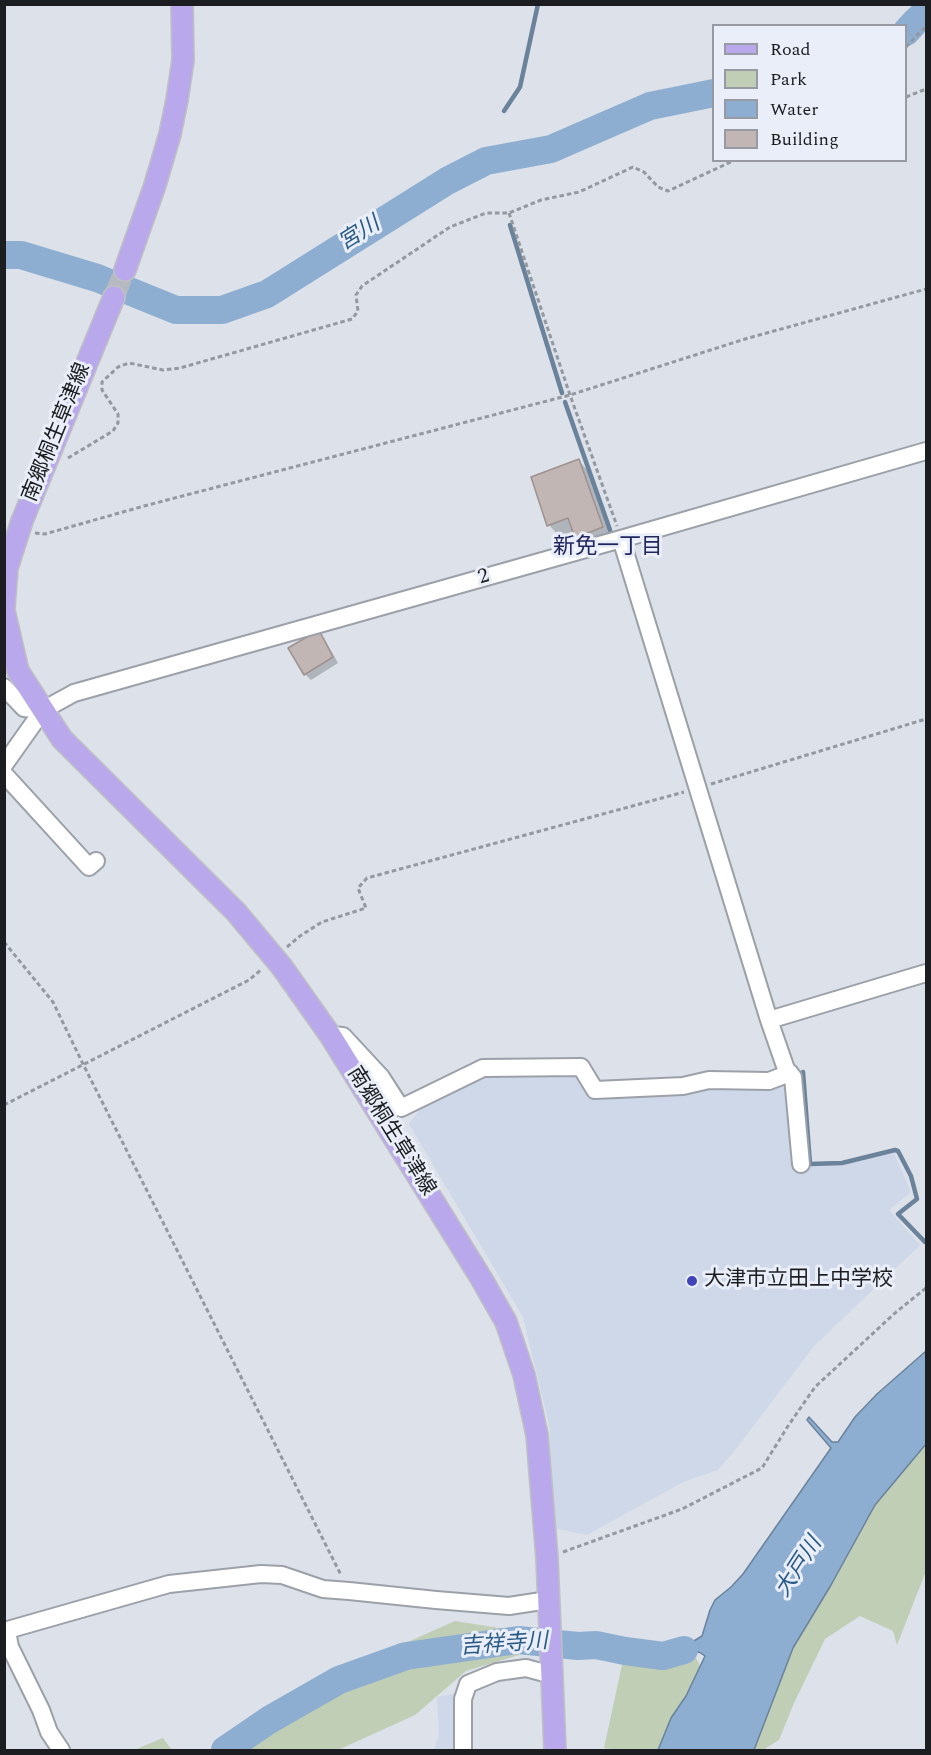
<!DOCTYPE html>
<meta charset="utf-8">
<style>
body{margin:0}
#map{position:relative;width:931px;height:1755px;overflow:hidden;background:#dce1ea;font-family:Spectral,serif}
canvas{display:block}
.frame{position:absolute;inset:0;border:6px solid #1b1d20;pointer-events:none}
.legend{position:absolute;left:712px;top:24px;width:195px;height:138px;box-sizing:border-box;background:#e9eef8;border:2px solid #979aa2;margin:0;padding:8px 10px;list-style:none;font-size:18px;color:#1b1d20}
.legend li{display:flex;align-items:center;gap:12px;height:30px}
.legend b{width:30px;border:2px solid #979aa2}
</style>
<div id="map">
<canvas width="931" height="1755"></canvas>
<div class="frame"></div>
<ul class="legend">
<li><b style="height:8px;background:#b9a9ec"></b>Road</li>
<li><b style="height:16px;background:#c0ceb5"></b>Park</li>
<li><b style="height:16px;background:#8daed0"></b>Water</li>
<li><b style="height:16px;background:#c1b6b3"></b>Building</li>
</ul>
</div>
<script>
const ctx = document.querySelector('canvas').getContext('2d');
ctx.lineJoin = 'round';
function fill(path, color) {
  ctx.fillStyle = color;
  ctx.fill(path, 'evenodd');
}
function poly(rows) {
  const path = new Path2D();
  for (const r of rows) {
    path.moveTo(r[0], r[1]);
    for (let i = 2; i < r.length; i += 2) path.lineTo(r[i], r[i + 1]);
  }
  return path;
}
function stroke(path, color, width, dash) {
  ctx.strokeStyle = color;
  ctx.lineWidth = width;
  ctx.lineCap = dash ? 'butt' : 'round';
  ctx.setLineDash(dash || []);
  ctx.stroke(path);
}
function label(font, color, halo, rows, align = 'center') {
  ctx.font = font + ' Spectral,"Noto Sans JP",serif';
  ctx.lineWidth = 6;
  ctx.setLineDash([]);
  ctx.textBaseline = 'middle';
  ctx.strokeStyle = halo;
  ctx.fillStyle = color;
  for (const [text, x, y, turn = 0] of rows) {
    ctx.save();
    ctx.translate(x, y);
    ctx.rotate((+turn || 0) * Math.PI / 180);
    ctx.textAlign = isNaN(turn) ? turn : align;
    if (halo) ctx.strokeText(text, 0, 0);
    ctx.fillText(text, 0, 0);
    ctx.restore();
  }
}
fill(poly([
 [578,1072,593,1098,786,1082,793,1167,842,1164,894,1153,911,1192,889,1210,920,1245,814,1346,736,1449,718,1470,683,1482,587,1535,554,1528,549,1424,523,1317,409,1124,423,1105,484,1077],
 [467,1691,467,1750,434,1750,439,1735,437,1697]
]), '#cfd8e8');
fill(poly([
 [926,1439,926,1571,897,1645,893,1631,860,1616,825,1639,794,1703,779,1740,763,1750,749,1750,789,1648,871,1502],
 [455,1621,512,1630,519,1655,466,1671,415,1715,338,1750,238,1750,336,1674],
 [649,1649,696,1658,705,1676,669,1750,617,1750,604,1748,623,1660],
 [163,1738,172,1750,134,1750]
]), '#c0ceb5');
const water = poly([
 [926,1351,926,1444,875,1505,831,1585,793,1648,754,1750,658,1750,671,1718,686,1696,705,1656,699,1652,688,1655,661,1658,642,1654,668,1651,679,1644,689,1644,702,1636,710,1610,715,1600,731,1587,743,1574,831,1448,807,1420,809,1417,832,1442,838,1442,855,1417,877,1394,926,1351]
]);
fill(water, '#8daed0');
stroke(water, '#6b829b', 1.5);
fill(poly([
 [579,461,590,473,613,539,588,549,573,532,560,537,549,525],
 [318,632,324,638,338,663,311,680,305,674]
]), '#0003');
stroke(poly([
 [504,111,520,87,538,4],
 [510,225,562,393],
 [565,402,610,530],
 [803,1072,810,1164,842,1163,895,1150,898,1151,911,1176,917,1199,898,1214,925,1242,926,1242]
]), '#6b829b', 4.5);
stroke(poly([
 [906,32,915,22,926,12],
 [4,255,21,255,97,278,176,310,222,310,267,294,447,181,486,161,551,149,650,106,714,93],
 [225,1750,269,1720,339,1680,406,1656,518,1640,578,1646,596,1645,625,1651,663,1656,684,1650]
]), '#8daed0', 28);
const building = poly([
 [579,459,603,527,575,538,568,518,547,526,531,477,579,459],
 [319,630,333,657,304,675,288,648,319,630]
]);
fill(building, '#c1b6b3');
stroke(building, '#9d928f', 1.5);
stroke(poly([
 [114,297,125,270]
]), '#b5bac2', 21, [21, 10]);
const minor = poly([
 [621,539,769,1020,786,1069,793,1077,801,1164],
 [4,687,24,708,43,710],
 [4,765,43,710,74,693,621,539,926,451],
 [4,774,89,867,96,861],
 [769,1020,926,973],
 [330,1035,343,1036,381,1077,401,1108,483,1068,581,1067,595,1090,683,1086,709,1080,769,1081,790,1073],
 [4,1631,169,1584,261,1574,282,1575,323,1589,349,1591,436,1600,509,1606,548,1600],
 [7,1631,10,1647,41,1710,49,1732,61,1750],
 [463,1750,463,1699,468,1684,497,1672,526,1668,552,1675]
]);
const major = poly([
 [125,270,155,185,170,134,177,100,183,60,182,4],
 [4,607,7,568,22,521,114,297],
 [4,611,18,671,62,739,236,912,282,967,330,1035,481,1278,506,1322,524,1375,537,1435,547,1558,555,1750]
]);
stroke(minor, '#9ca1a9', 20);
stroke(major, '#bfc0c1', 24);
stroke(poly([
 [906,47,926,26],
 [906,97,926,89],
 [509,213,570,395,617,526],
 [68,458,113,431,118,423,118,414,102,390,102,382,118,367,129,363,163,370,180,368,352,319,358,311,356,295,362,286,450,227,486,213,509,213,541,200,579,192,633,167,644,172,658,187,668,191,735,160],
 [35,533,45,534,144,506,570,395,745,339,926,289],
 [711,784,926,719],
 [4,942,53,1002,84,1066,341,1575],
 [287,947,300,936,322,922,366,908,358,888,367,878,684,792],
 [4,1105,249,980,262,969],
 [563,1552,682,1509,762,1468,788,1426,815,1387,895,1313,926,1288]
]), '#94989f', 3, [4.5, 3]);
stroke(minor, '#fff', 16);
stroke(major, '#b9a9ec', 21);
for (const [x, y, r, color] of [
 [692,1281,6,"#4143b8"]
]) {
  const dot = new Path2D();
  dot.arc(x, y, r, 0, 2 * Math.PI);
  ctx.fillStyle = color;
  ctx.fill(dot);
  stroke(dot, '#e9eef8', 2);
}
label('21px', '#1b1d20', '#e9eef8', [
 ["南郷桐生草津線",58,433,-68],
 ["2",484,578,-16],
 ["南郷桐生草津線",390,1132,58]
]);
label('21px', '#1b1d20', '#e9eef8', [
 ["大津市立田上中学校",704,1281]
], 'left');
label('italic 22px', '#295a86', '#e9eef8', [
 ["宮川",360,235,-32],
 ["大戸川",800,1568,-57],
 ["吉祥寺川",504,1646,-4]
]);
label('22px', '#22265f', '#e9eef8', [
 ["新免一丁目",608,549]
]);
</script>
